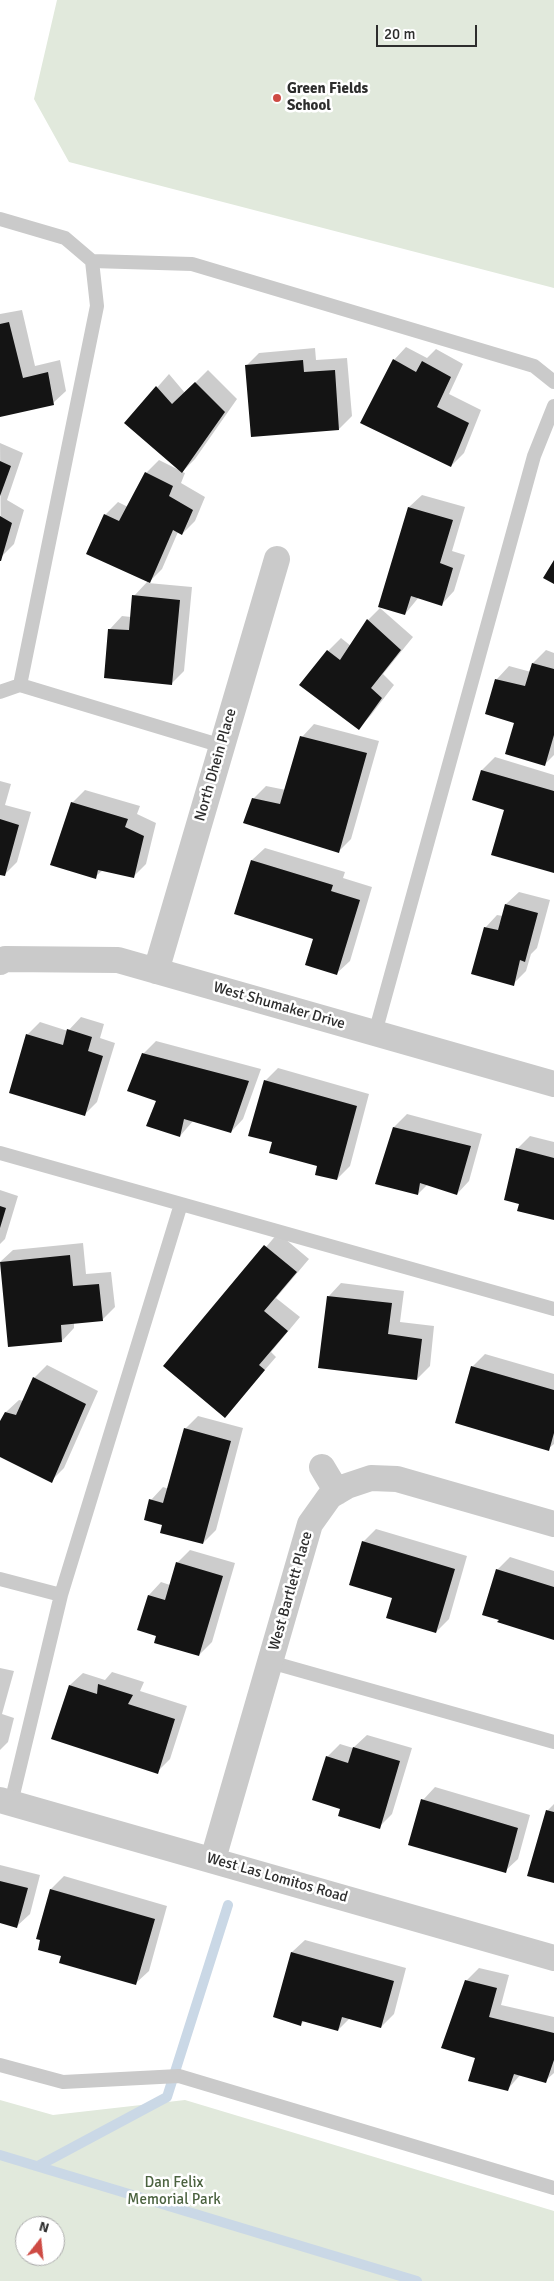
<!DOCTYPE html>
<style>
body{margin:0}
#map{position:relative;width:554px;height:2281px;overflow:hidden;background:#fff;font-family:Signika,sans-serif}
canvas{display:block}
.north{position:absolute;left:15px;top:2216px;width:50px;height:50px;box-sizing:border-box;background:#fff;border:1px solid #ababab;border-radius:50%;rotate:16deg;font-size:14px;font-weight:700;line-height:20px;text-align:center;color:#2d2d2d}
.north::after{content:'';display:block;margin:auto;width:18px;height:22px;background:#ce4b44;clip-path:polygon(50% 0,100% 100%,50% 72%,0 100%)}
.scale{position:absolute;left:376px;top:25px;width:101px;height:22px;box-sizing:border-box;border:2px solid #2d2d2d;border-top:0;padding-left:6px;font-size:15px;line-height:18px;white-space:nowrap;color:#2d2d2d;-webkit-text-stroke:4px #fff;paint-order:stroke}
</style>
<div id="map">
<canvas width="554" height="2281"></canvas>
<div class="north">N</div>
<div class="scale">20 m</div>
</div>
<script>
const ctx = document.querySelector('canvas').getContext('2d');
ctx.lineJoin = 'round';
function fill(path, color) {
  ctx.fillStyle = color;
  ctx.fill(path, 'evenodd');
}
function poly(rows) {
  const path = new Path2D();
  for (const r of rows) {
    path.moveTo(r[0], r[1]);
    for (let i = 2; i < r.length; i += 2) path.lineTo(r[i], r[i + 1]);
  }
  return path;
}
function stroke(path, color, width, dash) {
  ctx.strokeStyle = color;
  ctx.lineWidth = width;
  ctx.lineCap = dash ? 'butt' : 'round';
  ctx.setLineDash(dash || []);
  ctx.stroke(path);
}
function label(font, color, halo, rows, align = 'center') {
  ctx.font = font + ' Signika,sans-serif';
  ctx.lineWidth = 5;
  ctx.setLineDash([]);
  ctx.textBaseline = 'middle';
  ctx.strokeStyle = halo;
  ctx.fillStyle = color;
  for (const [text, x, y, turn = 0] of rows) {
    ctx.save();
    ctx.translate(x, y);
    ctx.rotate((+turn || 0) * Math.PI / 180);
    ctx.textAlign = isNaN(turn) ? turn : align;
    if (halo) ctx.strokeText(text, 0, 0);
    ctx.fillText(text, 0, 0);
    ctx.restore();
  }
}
fill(poly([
 [57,0,554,0,554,288,69,162,34,99],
 [0,2100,53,2115,185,2100,554,2211,554,2281,0,2281],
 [25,2226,55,2226,55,2256,25,2256]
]), '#e1e9dc');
fill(poly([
 [22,310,35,366,60,360,66,391,53,403,0,415,0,314],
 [406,347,427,358,436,349,463,364,449,394,481,410,464,453,451,466,394,360],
 [315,348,316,360,347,358,352,416,339,429,247,365,259,353],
 [208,370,237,399,195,459,182,472,185,473,181,483,205,497,195,521,182,534,178,532,162,569,148,583,192,587,184,671,171,684,110,629,122,616,131,617,134,596,148,581,105,515,118,502,128,507,146,473,159,460,181,471,126,423,169,374,185,393],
 [0,443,23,453,7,500,24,510,14,544,1,557],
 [422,495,465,507,452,551,465,555,454,591,442,604,419,597,405,614,380,606,409,507],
 [380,608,413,637,383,674,394,685,371,715,359,728,328,651,341,638,351,646,368,620],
 [546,650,554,653,554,755,545,764,516,722,487,713,497,679,509,666,531,672,533,663],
 [314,724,379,741,351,839,338,852,253,799,266,786,286,790,302,737],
 [495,757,554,775,554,872,506,809,474,800,482,770],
 [0,781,11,784,5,805,31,812,17,862,4,875,0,873],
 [85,790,140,806,137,814,156,823,146,864,133,877,103,870,95,877,72,803],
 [265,848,345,872,343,878,372,887,350,961,337,973,314,938,252,860],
 [519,892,550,900,537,948,531,954,526,971,513,984,485,928,497,915,503,916,506,904],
 [81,1017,104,1024,100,1038,115,1043,97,1102,85,1114,27,1035,40,1022,68,1031],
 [156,1041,261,1069,243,1119,231,1132,193,1121,180,1136,157,1101,143,1054],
 [278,1068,369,1094,350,1166,337,1179,319,1166,273,1141,265,1081],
 [407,1114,482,1134,469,1181,457,1194,428,1184,418,1194,377,1183,394,1127],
 [530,1136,554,1142,554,1219,520,1203,518,1148],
 [0,1190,18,1196,5,1239,0,1244],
 [278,1233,309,1259,276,1298,300,1317,271,1352,276,1357,225,1416,164,1366],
 [83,1243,86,1274,111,1272,115,1307,102,1320,74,1323,74,1328,62,1341,0,1262,13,1250],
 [341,1283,404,1291,400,1322,434,1326,430,1366,417,1379,329,1296],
 [485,1354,554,1374,554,1444,548,1449,472,1367],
 [47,1365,98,1391,64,1468,51,1481,0,1455,0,1424,6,1412,19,1400,24,1401,34,1378],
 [198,1416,243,1428,216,1530,203,1543,163,1524,151,1500,163,1487,169,1489,185,1429],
 [376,1529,467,1556,449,1619,436,1632,393,1597,363,1542],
 [190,1550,235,1563,212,1642,199,1655,149,1595,161,1582,170,1585,177,1563],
 [510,1557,554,1571,554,1639,497,1570],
 [0,1668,14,1671,2,1714,14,1718,8,1742,0,1750],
 [112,1672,144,1682,140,1691,187,1706,170,1759,157,1772,70,1685,83,1673,105,1680],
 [367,1735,412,1748,392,1814,379,1827,342,1808,327,1757,340,1744,353,1748],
 [435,1787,530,1815,518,1859,505,1871,423,1800],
 [554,1804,554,1882,547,1811],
 [0,1865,40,1875,30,1914,17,1926,0,1922],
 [64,1876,167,1906,149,1971,136,1983,62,1955,37,1938,51,1889],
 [305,1940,406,1968,394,2014,381,2027,350,2018,338,2030,304,2021,301,2024,292,1952],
 [479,1968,509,1975,501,2005,554,2017,554,2073,545,2081,521,2074,507,2090,466,1981]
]), '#0003');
stroke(poly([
 [0,2155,417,2281],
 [38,2166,167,2097,228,1905]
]), '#cad8e6', 10);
fill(poly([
 [9,322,23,378,48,372,54,405,0,417,0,324],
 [393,359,416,372,422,361,451,377,437,407,469,423,451,467,360,423],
 [303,360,304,372,335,370,339,430,251,437,245,365],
 [195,382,225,412,182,473,124,423,156,386,172,404],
 [0,461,11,466,0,496],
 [145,472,173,486,169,496,193,510,182,535,173,530,150,583,86,554,104,514,119,521],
 [408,507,453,520,440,563,453,568,442,606,411,596,405,615,378,607],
 [0,516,12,523,1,561,0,561],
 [554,560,554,584,543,578],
 [132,595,180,600,172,685,104,678,108,629,129,630],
 [367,619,401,650,371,688,382,698,359,730,299,685,327,650,340,660],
 [532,663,554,669,554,735,545,766,505,754,514,723,485,714,495,679,525,686],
 [300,736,367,753,339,853,243,823,252,798,280,804],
 [481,770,554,791,554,873,491,855,504,810,472,800],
 [71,802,128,819,125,827,144,836,134,878,98,870,96,879,50,865],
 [0,819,19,825,5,876,0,875],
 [251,860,333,885,331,891,360,900,337,975,305,965,313,939,234,914],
 [505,904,538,913,525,962,520,960,514,986,471,974,484,927,498,930],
 [67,1029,92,1037,88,1051,103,1056,85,1116,9,1093,26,1034,63,1045],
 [142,1053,249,1081,231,1133,184,1119,180,1137,146,1126,156,1101,127,1091],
 [264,1080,357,1106,337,1180,315,1175,317,1166,269,1153,272,1142,248,1136],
 [393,1127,471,1146,457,1195,420,1183,418,1195,375,1184],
 [516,1148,554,1158,554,1220,517,1211,519,1204,504,1200],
 [0,1206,6,1208,0,1228],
 [264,1245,297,1272,264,1311,288,1331,259,1365,265,1370,225,1418,163,1366],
 [70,1255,73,1286,99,1284,103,1321,61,1325,62,1342,8,1347,0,1262],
 [327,1296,392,1303,388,1334,422,1339,417,1380,318,1368],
 [471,1366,554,1390,554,1433,549,1451,455,1423],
 [33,1377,86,1404,52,1483,0,1457,0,1421,5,1412,16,1415],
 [184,1428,231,1441,203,1544,160,1533,162,1525,144,1520,149,1499,163,1503],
 [362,1541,455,1569,436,1633,386,1618,392,1598,349,1585],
 [176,1562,223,1576,199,1656,154,1643,156,1636,137,1630,148,1595,165,1600],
 [496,1569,554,1587,554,1640,497,1622,499,1620,482,1615],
 [98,1684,133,1695,128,1704,175,1719,158,1774,51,1739,69,1685,97,1694],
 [353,1747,400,1761,380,1829,338,1816,340,1809,312,1800,326,1756,348,1763],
 [421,1799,518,1828,506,1873,408,1845],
 [546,1810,554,1812,554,1883,527,1876],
 [0,1881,28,1888,17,1928,0,1923],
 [50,1889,155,1919,136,1985,59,1963,61,1956,38,1950,40,1940,36,1939],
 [291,1952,394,1981,381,2028,342,2017,338,2031,302,2021,301,2026,273,2017],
 [465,1980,497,1988,489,2017,554,2033,554,2060,546,2083,514,2074,508,2091,468,2081,475,2058,441,2048]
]), '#141414');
stroke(poly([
 [0,219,65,238,92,261,97,306,20,685,222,746],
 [92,261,192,264,534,366,554,382],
 [0,692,20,685],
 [375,1033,534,456,554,406],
 [0,1153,554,1309],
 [0,1579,61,1595,11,1803],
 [61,1595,181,1204],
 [270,1662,554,1742],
 [0,2065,63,2082,179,2076,554,2188]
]), '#cacaca', 14);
stroke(poly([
 [0,962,5,959,118,960,554,1084],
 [156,971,277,559],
 [322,1467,337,1492],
 [0,1800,554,1958],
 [213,1859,310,1524,330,1496,347,1486,371,1478,397,1479,554,1524]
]), '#cacaca', 26);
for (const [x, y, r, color] of [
 [277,98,5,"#ce4b44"]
]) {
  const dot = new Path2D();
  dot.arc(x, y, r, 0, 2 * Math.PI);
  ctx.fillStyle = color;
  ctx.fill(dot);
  stroke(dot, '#fff', 2);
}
label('bold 15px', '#2d2d2d', '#fff', [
 ["Green Fields",287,89],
 ["School",287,106]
], 'left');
label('15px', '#2d2d2d', '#fff', [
 ["North Dhein Place",216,765,-74],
 ["West Shumaker Drive",279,1006,16],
 ["West Bartlett Place",291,1591,-74],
 ["West Las Lomitos Road",277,1878,16]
]);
label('15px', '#4c6340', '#fff', [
 ["Dan Felix",174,2183],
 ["Memorial Park",174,2200]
]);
</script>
